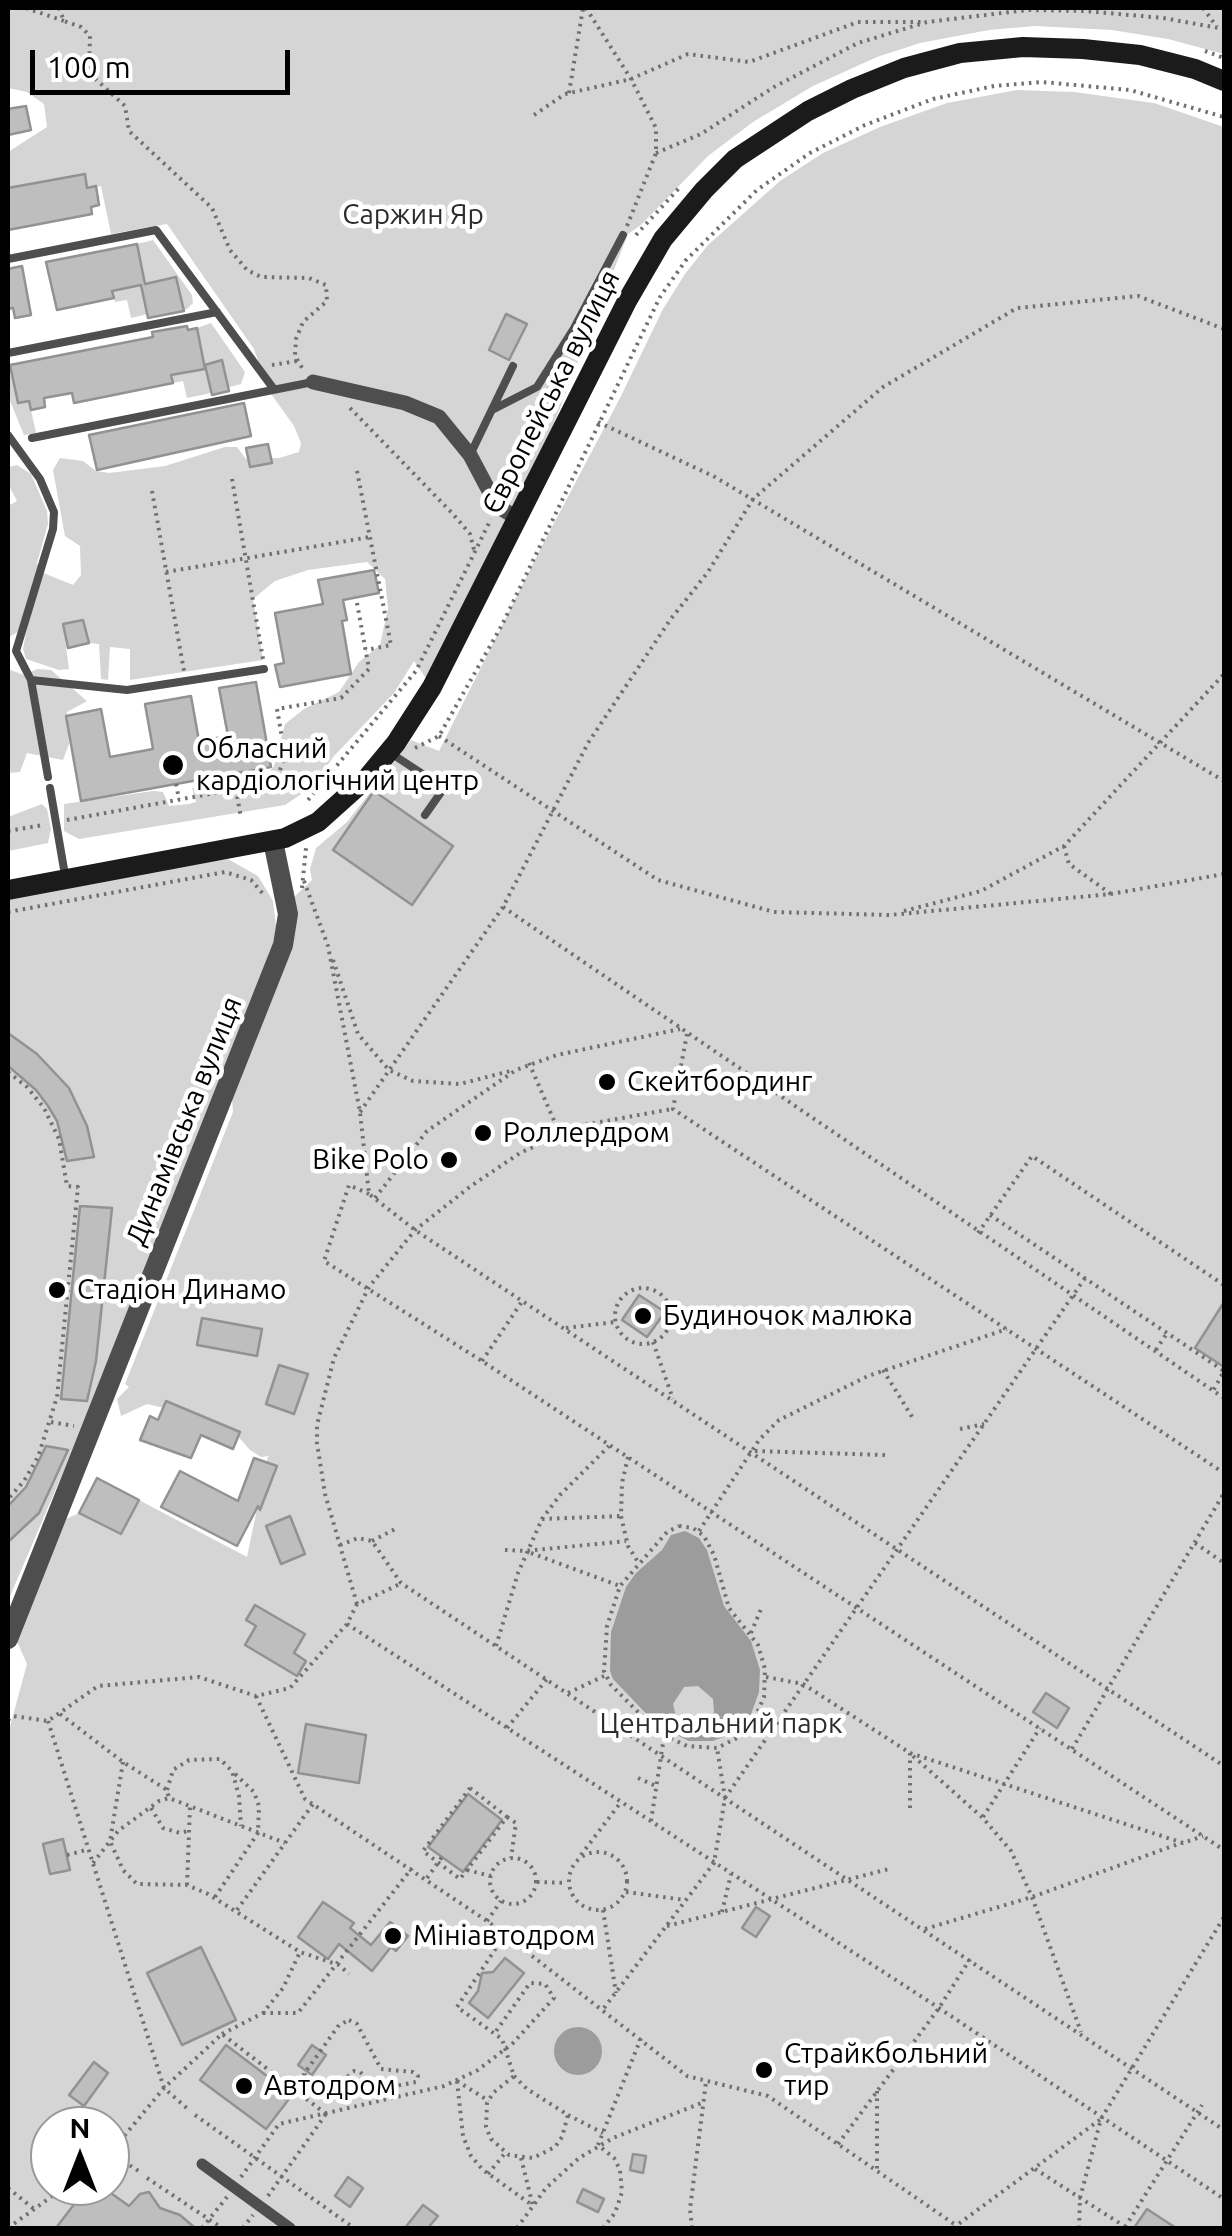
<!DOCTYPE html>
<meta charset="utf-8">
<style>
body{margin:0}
#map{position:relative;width:1232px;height:2236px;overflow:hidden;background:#fff;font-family:Ubuntu,sans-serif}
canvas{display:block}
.frame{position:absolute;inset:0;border:10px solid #000;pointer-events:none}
.north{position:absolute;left:30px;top:2106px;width:100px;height:100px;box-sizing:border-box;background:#fff;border:2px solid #999;border-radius:50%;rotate:0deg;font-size:28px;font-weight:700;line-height:40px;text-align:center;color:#000}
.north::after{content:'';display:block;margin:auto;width:35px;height:45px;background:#000;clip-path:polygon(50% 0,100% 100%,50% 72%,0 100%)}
.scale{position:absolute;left:30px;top:50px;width:260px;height:45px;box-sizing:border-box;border:5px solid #000;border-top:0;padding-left:12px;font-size:30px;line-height:35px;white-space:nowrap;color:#000;-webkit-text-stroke:8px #fff;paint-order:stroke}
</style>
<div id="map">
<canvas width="1232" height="2236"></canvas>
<div class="frame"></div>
<div class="north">N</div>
<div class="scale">100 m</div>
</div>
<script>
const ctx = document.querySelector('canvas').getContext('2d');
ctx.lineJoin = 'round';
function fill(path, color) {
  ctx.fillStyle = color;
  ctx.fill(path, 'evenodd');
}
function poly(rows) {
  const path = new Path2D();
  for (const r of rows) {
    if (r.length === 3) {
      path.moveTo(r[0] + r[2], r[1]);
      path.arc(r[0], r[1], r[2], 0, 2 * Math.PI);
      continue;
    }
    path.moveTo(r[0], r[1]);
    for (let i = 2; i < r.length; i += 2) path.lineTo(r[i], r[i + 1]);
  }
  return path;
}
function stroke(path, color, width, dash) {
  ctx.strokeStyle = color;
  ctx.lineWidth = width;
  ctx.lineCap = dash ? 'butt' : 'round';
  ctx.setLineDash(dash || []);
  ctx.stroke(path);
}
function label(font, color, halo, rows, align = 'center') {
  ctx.font = font + ' Ubuntu,sans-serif';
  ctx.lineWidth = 9;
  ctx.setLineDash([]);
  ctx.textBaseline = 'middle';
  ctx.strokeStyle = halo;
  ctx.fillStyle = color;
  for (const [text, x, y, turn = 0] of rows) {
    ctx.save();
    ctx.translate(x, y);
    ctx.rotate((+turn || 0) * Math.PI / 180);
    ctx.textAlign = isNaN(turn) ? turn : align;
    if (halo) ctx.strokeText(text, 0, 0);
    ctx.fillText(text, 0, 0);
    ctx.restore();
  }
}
fill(poly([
 [8,8,1224,8,1224,54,1168,39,1112,30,1035,26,989,30,920,43,877,57,813,86,753,122,708,156,641,225,628,234,517,518,432,687,414,661,394,693,334,756,313,786,285,805,79,839,64,831,64,804,153,791,163,792,169,806,189,804,196,802,192,788,267,775,274,766,285,724,304,709,339,692,359,662,380,645,388,608,385,579,367,562,308,570,275,581,253,599,263,660,130,680,130,649,110,647,108,680,101,679,99,644,89,643,83,620,63,625,69,669,59,670,26,659,23,649,33,598,29,594,19,631,8,638,8,506,17,501,8,484,9,467,17,465,31,474,47,511,48,524,37,563,41,572,73,585,81,575,80,546,65,536,53,470,60,458,83,461,96,471,109,473,165,466,225,447,237,447,246,459,279,458,299,452,301,443,294,426,269,391,254,349,167,224,111,234,101,186,87,188,84,175,8,188,8,152,47,127,44,104,27,92,8,88],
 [1017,90,1074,92,1154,103,1224,127,1224,2228,8,2228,8,1734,27,1664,15,1637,66,1519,79,1513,121,1534,139,1500,247,1557,268,1456,261,1457,250,1450,236,1434,177,1411,147,1404,121,1416,117,1399,129,1387,125,1384,233,1112,231,1085,294,897,312,880,310,869,316,848,347,822,411,740,439,751,543,544,620,398,663,309,685,274,708,245,780,181,823,153,880,127,947,103],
 [50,2126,110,2126,110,2186,50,2186],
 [153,240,192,295,193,303,187,309,184,310,176,277,146,284,137,244],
 [141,285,148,314,131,318,127,300,115,302,112,291],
 [211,323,245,372,241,384,229,387,222,361,204,365,197,328],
 [205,367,211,393,187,398,183,381,173,383,171,375],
 [11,371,18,403,29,401,36,433,24,435,8,396,8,372],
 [8,669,24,675,37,669,51,670,87,701,67,712,69,744,63,760,27,753,20,772,8,773],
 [42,804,47,809,51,829,48,843,8,851,8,817],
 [228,859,258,876,273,901,277,934,73,1449,8,1601,8,890]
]), '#d5d5d5');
fill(poly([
 [685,1531,699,1538,707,1550,724,1606,751,1641,760,1670,759,1692,750,1717,736,1732,713,1741,689,1741,658,1726,613,1679,610,1671,611,1632,626,1587,636,1573,662,1550,671,1535],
 [698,1686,713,1699,714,1712,706,1724,686,1726,676,1717,673,1704,684,1687],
 [578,2051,24]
]), '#9c9c9c');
const building = poly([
 [26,106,31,130,8,135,8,109,26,106],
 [85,174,87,188,96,186,99,205,91,207,92,214,8,230,8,188,85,174],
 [137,244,145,284,176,277,184,311,148,318,141,285,112,291,114,298,57,310,46,262,137,244],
 [22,266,31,315,15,318,13,308,8,309,8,269,22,266],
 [506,314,527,324,509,360,489,350,506,314],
 [187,326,188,330,197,328,205,369,171,375,173,383,74,403,72,393,44,398,45,407,31,410,29,401,18,403,10,365,153,337,152,332,187,326],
 [222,360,229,391,212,395,205,365,222,360],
 [244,403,251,436,97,470,89,435,244,403],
 [268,444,272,463,250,467,246,448,268,444],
 [374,570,379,593,343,600,347,620,342,621,351,674,280,687,275,665,284,663,275,613,323,604,318,580,374,570],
 [83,620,89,643,68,648,63,624,83,620],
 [256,682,271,767,81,801,66,716,101,709,110,757,153,749,145,704,191,696,199,741,228,736,219,688,256,682],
 [374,791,453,846,412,905,333,850,374,791],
 [8,1033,37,1054,69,1088,87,1126,94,1157,67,1161,57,1121,48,1106,36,1090,8,1066,8,1033],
 [80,1206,112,1208,96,1361,87,1401,61,1399,80,1206],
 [639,1295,665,1312,647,1337,622,1320,639,1295],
 [1224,1302,1224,1367,1195,1348,1224,1302],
 [202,1318,262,1329,257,1356,197,1345,202,1318],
 [279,1365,308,1374,294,1414,266,1404,279,1365],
 [166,1401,240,1432,233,1449,201,1435,191,1458,140,1440,150,1416,158,1420,166,1401],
 [46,1446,68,1450,39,1513,8,1542,8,1506,26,1487,46,1446],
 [254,1458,277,1466,260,1510,258,1506,237,1546,161,1507,180,1471,238,1501,254,1458],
 [97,1478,139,1500,121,1534,79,1513,97,1478],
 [290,1516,305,1554,281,1564,266,1526,290,1516],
 [255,1605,305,1634,294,1653,306,1661,297,1676,245,1645,256,1626,246,1620,255,1605],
 [1046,1693,1069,1708,1057,1728,1033,1712,1046,1693],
 [306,1724,366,1735,359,1783,298,1773,306,1724],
 [468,1794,502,1820,463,1872,428,1847,468,1794],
 [63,1839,70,1870,50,1874,43,1844,63,1839],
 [323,1902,354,1923,350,1928,371,1945,390,1922,408,1936,396,1951,391,1947,372,1971,339,1944,328,1959,298,1937,323,1902],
 [756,1907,770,1916,756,1937,742,1928,756,1907],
 [201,1947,236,2020,182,2045,147,1973,201,1947],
 [505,1958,524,1973,488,2018,469,2003,478,1991,482,1973,493,1972,505,1958],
 [226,2045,292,2095,266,2129,200,2080,226,2045],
 [312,2045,326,2055,312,2075,298,2065,312,2045],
 [94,2062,108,2073,84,2106,69,2095,94,2062],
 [633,2154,646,2156,643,2173,630,2170,633,2154],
 [348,2177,363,2188,350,2207,335,2196,348,2177],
 [88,2186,101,2186,129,2206,140,2194,149,2192,160,2208,180,2215,195,2228,56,2228,88,2186],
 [583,2189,604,2199,598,2212,577,2202,583,2189],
 [423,2205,438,2216,428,2228,405,2228,423,2205],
 [1147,2209,1176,2228,1134,2228,1147,2209]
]);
fill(building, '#bebebe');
stroke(building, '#929292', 2.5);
stroke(poly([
 [26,8,64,21],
 [59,8,64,21,81,27,90,36,89,73,125,106,129,131,212,208,230,250,247,270,261,277,309,278,326,285,327,301,303,322,296,339,295,356,304,371],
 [586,8,631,79,656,128,656,153,627,226],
 [1203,8,1217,27],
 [1205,51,1224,58],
 [569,93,583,8],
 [534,115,565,94,631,79,688,54,749,62,858,22,922,22],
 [656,153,701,134,774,87,858,43,927,22,1027,10,1085,11,1163,18,1224,29],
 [636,235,681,186],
 [272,365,297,361],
 [350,408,453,514,470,534,474,550],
 [598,422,715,477,1224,781],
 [357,471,391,645,366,650],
 [232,479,263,659],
 [506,488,561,375],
 [152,491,184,671],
 [166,572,370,537],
 [439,736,658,880,774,912,890,915,1111,894,1224,874],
 [415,748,439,736,502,625,660,297,686,260,757,190,810,153,865,125,933,99,994,86,1042,82,1130,90,1224,117],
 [176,784,179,799],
 [236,789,241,818],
 [308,800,416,671,491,519],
 [67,820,276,782,285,755,277,709,341,698,369,669,357,603],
 [8,831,43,825],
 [1064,846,1069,864,1111,894],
 [304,881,328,946,360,1112,369,1194,415,1230,1224,1766],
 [302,888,306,848],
 [503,907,1224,1398],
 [904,911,981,891,1064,846,1224,674],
 [8,912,225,872,251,880,265,896],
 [333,960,358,1034,389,1070,413,1081,460,1084,510,1071],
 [687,1034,673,1109,1224,1473],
 [529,1063,559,1132],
 [8,1072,27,1087,44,1108,59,1139,67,1186,78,1187,57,1397,38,1457,24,1481,8,1499],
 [360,1112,503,907,588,743,670,620,708,572,753,499,883,387,1017,308,1138,296,1224,329],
 [369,1194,349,1185,324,1261,482,1361,1224,1850],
 [375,1198,427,1131,516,1070,557,1055,680,1029],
 [990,1215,1224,1371,1213,1391],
 [978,1233,1032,1156,1224,1285],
 [643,1316,28],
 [566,1328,615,1322],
 [653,1342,673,1399],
 [1156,1350,1167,1333],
 [482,1361,523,1300],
 [883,1370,914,1420],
 [51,1422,74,1426],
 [960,1429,984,1424],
 [755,1451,885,1455],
 [628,1457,622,1483,621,1516,628,1546,638,1562],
 [542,1519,621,1516],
 [679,1526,693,1528,704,1536,714,1555,729,1608,758,1645,765,1669,764,1697,753,1722,743,1735,717,1748,687,1746,658,1732,611,1685,604,1671,607,1626,620,1586,667,1532,679,1526],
 [699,1531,759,1440,779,1420,868,1376,1007,1329],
 [372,1541,397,1528],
 [1195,1543,1224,1563],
 [340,1545,358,1538,372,1541,401,1583,1224,2130],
 [505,1550,526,1551,626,1541],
 [531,1553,620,1586],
 [357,1604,325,1494,317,1443,317,1425,334,1358,369,1287,415,1230,471,1186,520,1153,578,1126,672,1109],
 [347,1624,939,2008,1224,2199],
 [751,1633,761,1609],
 [496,1646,518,1573,542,1519,560,1495,609,1446],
 [766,1677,803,1684,910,1753,1183,1843,1203,1836],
 [568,1693,604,1676],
 [256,1696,305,1799,487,1921,687,2076,768,2096,957,2226],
 [60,1714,123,1762,167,1790,169,1798],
 [8,1720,13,1716,48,1721,98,1686,199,1677,256,1696,290,1688,347,1624,357,1604,400,1584],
 [48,1721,164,2088,190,2111],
 [507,1728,547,1679],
 [1072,1749,1224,1493],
 [910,1753,910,1808],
 [913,1756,983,1818,1011,1851,1032,1897,1081,2032],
 [123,1762,110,1841,123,1870,137,1884,187,1885,208,1894,300,1952,339,1965,349,1974],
 [638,1778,656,1786],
 [470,1788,507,1817,460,1879,423,1851,470,1788],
 [167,1790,173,1770,189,1760,220,1759,232,1771,239,1796,241,1826],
 [725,1798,1085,1278],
 [151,1808,163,1828,180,1833,188,1831],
 [507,1817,516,1823,511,1858],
 [983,1817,1040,1728],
 [651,1821,664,1737],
 [598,1881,29],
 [67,1855,86,1850],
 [581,1855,621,1802],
 [513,1881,23],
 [93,1863,118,1831,159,1801,169,1798,285,1843],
 [467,1870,491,1876],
 [427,1878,442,1857],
 [537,1882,567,1883],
 [187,1885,190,1806],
 [626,1892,685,1900],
 [215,1897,258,1833,259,1806,254,1792,232,1771],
 [237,1910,313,1804],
 [603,1910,616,1993],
 [722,1912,731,1874],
 [487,1921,501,1901],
 [667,1926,889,1869],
 [925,1929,1032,1897,1181,1843],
 [504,1936,457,2007,502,2039,514,2076],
 [604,2008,714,1863,725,1798,717,1748],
 [263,2013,298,2013,412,1868],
 [349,2020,357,2024,381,2069,413,2072,418,2076,416,2082,380,2089,360,2072,354,2071,350,2073,336,2098,325,2098,304,2074,339,2025,349,2020],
 [222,2034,263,2013,283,1988,300,1952],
 [514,2076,527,2089,568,2115,562,2137,555,2147,533,2158,509,2155,491,2139,486,2127,487,2103,493,2093,514,2076],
 [457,2081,463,2136,471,2156,483,2170,532,2205],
 [457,2081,489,2101],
 [877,2091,877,2171],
 [195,2115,354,2228],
 [568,2115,603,2133],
 [838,2144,939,2008,970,1959],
 [110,2153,164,2088,222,2034,326,2114],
 [111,2153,140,2172],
 [521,2158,533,2206],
 [1035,2169,1124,2226],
 [488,2174,506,2152],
 [241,2177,279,2124,444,2086,478,2070,513,2043,554,1998,545,1984,530,1983,494,2034],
 [147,2178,222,2228],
 [8,2188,34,2209],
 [268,2196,326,2114],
 [1125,2227,1202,2105],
 [8,2228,66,2186],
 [202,2228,227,2197],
 [243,2228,253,2215],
 [517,2228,546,2188,579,2158,613,2138,704,2102],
 [603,2228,615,2213,622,2192,620,2170,614,2158,598,2145,641,2038],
 [692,2228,690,2209,706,2082],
 [953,2228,1101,2119],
 [1079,2228,1080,2198,1101,2119,1224,1917]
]), '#707070', 4, [2.5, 5]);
stroke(poly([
 [8,259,156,230,273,388],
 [8,353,217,312],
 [492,410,537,387,573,330,623,235],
 [8,435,40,479,54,512,53,529,16,651,31,680,48,777],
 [32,438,313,382],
 [470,455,513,366],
 [31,680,127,690,264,669],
 [389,752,444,788,425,815],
 [50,788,65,875]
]), '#4e4e4e', 8);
stroke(poly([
 [202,2164,290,2228]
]), '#4e4e4e', 11);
stroke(poly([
 [313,382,405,403,439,417,470,455,497,506,517,518]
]), '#4e4e4e', 15);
stroke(poly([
 [8,1639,283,945,288,914,273,841]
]), '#4e4e4e', 20);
stroke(poly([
 [8,890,285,838,318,822,367,778,396,743,432,687,627,301,663,239,704,190,735,159,808,111,852,89,904,68,960,53,1023,47,1083,49,1140,55,1195,69,1224,81]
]), '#1b1b1b', 20);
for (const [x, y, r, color] of [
 [173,765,12,"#000"],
 [607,1082,10,"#000"],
 [483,1133,10,"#000"],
 [449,1160,10,"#000"],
 [57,1290,10,"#000"],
 [643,1316,10,"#000"],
 [393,1936,10,"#000"],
 [764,2070,10,"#000"],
 [244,2086,10,"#000"]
]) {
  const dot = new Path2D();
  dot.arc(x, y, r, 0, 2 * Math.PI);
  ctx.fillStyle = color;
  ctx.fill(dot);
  stroke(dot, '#fff', 4);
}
label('28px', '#2c2c2c', '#fff', [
 ["Саржин Яр",413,215],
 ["Центральний парк",721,1724]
]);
label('28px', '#000', '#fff', [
 ["Європейська вулиця",551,392,-63],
 ["Динамівська вулиця",184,1121,-68]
]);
label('28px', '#000', '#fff', [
 ["Обласний",196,749],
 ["кардiологiчний центр",196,781],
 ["Скейтбординг",627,1082],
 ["Роллердром",503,1133],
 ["Bike Polo",429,1160,"right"],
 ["Стадіон Динамо",77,1290],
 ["Будиночок малюка",663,1316],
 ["Мініавтодром",413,1936],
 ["Страйкбольний",784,2054],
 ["тир",784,2086],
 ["Автодром",264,2086]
], 'left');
</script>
